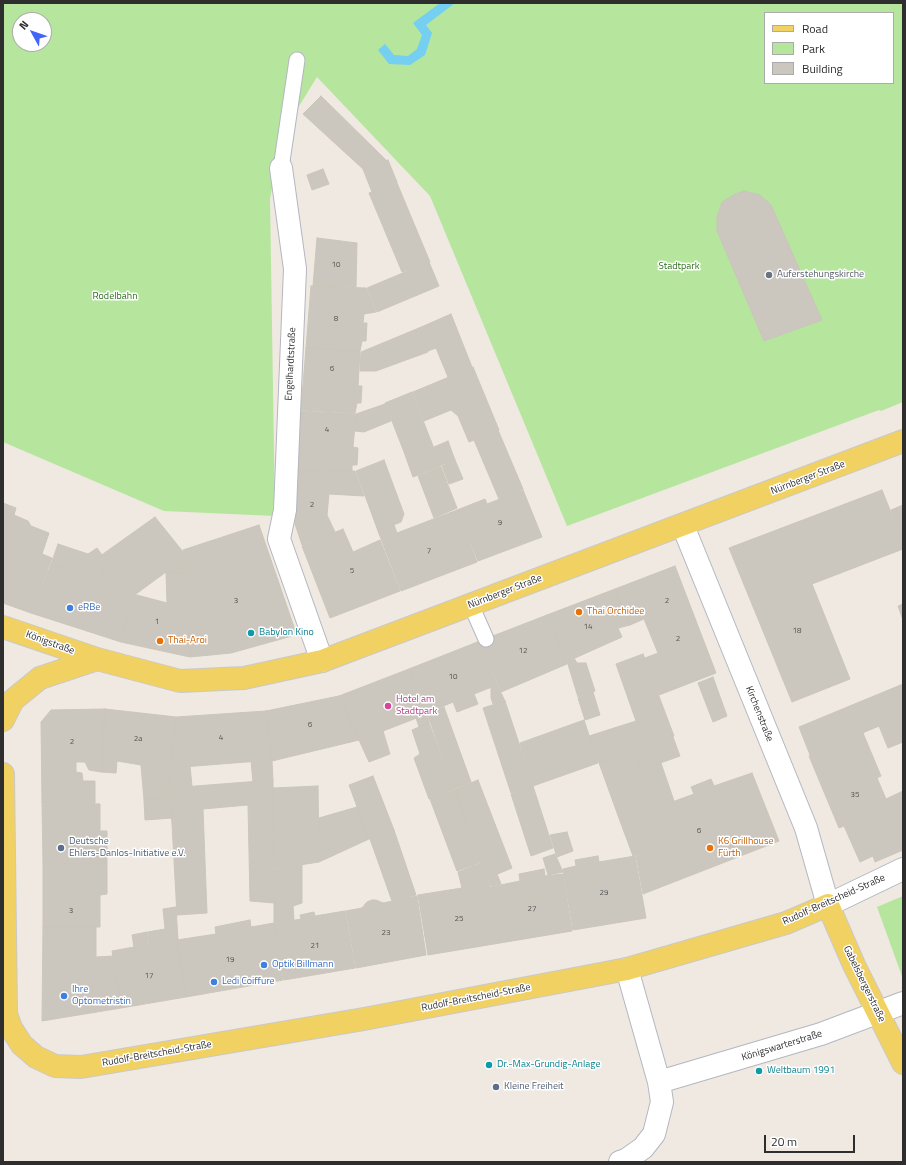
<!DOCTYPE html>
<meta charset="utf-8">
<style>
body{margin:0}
#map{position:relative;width:906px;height:1165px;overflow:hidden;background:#efe9e1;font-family:"Titillium Web",sans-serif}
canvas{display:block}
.frame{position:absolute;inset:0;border:4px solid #2e2e2e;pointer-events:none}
.legend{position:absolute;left:764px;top:12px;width:130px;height:72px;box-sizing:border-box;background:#fff;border:1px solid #ababab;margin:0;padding:5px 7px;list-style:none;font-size:12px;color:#2e2e2e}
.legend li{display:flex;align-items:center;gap:8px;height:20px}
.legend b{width:20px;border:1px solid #ababab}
.north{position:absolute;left:12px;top:12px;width:40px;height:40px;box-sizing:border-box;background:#fff;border:1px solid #ababab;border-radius:50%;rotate:310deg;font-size:11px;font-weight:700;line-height:16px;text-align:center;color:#2e2e2e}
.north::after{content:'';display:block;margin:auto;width:14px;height:18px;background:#4264fb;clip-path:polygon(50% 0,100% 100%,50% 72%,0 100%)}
.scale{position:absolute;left:764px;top:1135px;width:91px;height:18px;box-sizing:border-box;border:2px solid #2e2e2e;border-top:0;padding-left:5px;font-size:12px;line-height:14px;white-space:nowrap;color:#2e2e2e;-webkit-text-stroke:3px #fff;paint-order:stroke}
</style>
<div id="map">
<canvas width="906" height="1165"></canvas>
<div class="frame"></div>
<ul class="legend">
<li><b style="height:5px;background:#f2d163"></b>Road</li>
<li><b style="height:11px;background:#b6e59e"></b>Park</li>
<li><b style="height:11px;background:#cbc7bf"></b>Building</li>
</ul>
<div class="north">N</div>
<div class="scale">20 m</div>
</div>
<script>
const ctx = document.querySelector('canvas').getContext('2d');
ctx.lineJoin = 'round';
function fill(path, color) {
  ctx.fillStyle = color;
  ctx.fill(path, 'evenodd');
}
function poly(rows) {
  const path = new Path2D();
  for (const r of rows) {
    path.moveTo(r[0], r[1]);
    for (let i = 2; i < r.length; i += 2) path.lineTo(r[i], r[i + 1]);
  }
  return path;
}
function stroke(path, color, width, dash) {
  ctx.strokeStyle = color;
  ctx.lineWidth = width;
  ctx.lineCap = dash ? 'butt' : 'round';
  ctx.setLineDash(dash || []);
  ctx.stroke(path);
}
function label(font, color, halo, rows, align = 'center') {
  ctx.font = font + ' "Titillium Web",sans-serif';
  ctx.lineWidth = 3;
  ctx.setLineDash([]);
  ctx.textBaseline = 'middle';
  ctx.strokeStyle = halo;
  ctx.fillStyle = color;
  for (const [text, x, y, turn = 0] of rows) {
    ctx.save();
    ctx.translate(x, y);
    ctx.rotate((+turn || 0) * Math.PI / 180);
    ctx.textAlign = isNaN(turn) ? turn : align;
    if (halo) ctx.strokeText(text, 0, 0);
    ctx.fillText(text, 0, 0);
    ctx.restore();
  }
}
fill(poly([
 [3,3,903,3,903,402,881,411,879,410,567,526,430,196,317,77,283,132,270,199,275,516,164,511,3,442],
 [765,13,893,13,893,83,765,83],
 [20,20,44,20,44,44,20,44],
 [903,896,903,979,877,907]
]), '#b6e59e');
fill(poly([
 [440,3,455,3,426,25,432,33,425,55,410,65,389,64,378,50,385,44,394,55,408,56,417,49,422,35,413,23]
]), '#75cff0');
const building = poly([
 [321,96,386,160,363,169,303,114,321,96],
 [388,160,397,182,372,192,363,169,388,160],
 [323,169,329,184,312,190,307,175,323,169],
 [397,183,430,262,402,272,369,193,397,183],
 [744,191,760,195,771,205,822,320,764,341,717,231,717,217,722,202,735,194,744,191],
 [317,238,357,243,356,287,313,286,317,238],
 [429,262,439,286,377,312,367,288,429,262],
 [311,286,366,288,376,312,364,314,363,323,367,323,366,341,362,341,360,351,306,348,311,286],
 [451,314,472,367,448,377,436,348,428,351,419,328,451,314],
 [419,328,428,352,376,371,360,371,361,352,419,328],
 [306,348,360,351,358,386,362,386,361,403,357,403,355,413,301,410,306,348],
 [473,367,499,430,469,442,458,416,451,410,424,421,413,392,473,367],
 [412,392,431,441,404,452,385,403,412,392],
 [385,404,391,421,364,432,355,431,356,414,385,404],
 [301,411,356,414,353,447,358,448,357,465,352,465,352,471,298,470,301,411],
 [498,430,523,489,499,499,474,440,498,430],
 [431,441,441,466,413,477,404,452,431,441],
 [448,441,455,460,441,465,434,447,448,441],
 [384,460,404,514,401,522,378,531,356,471,384,460],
 [455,460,463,479,449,484,442,466,455,460],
 [441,467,457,508,434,518,418,476,441,467],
 [298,470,355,471,364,496,329,494,327,515,335,532,302,545,295,524,298,470],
 [523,490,542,537,478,561,457,510,485,499,487,504,523,490],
 [882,490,903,542,903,549,812,584,850,679,792,702,729,548,882,490],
 [3,503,16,508,14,515,28,521,31,526,49,533,42,554,52,558,31,613,3,603,3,503],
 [903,505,903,541,891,510,903,505],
 [457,510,477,562,401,591,378,531,394,525,397,533,457,510],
 [155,517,184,553,185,573,166,572,136,594,133,594,134,591,101,580,103,571,96,559,155,517],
 [259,525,295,630,292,636,231,653,190,657,183,550,259,525],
 [343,529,353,552,380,540,400,591,330,618,302,546,343,529],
 [58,544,88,554,97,548,102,555,96,559,103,571,101,580,93,578,95,573,68,564,67,569,51,564,58,544],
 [51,564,67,569,68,564,95,573,93,578,134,591,121,642,31,613,51,564],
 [675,566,716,673,659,695,645,658,658,653,644,619,630,625,615,589,675,566],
 [166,572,185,573,190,657,121,642,133,594,167,603,166,572],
 [615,589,630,625,618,628,622,637,566,662,547,615,615,589],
 [903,604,903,620,898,606,903,604],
 [547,615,567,664,501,692,480,641,547,615],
 [480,641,497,685,474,694,478,704,457,712,453,702,427,713,409,669,480,641],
 [643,654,674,736,599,763,589,736,636,721,616,664,643,654],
 [574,658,577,663,586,663,595,691,578,697,567,661,574,658],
 [409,669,427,714,383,731,390,754,369,762,339,696,409,669],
 [713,677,727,716,713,722,698,683,713,677],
 [903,684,903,716,810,755,799,727,903,684],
 [497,685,505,701,493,704,491,698,491,687,497,685],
 [593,692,600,715,585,720,578,698,593,692],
 [339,696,359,740,272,761,266,711,339,696],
 [505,701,533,786,511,793,483,708,505,701],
 [444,707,471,782,454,789,427,713,444,707],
 [105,709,176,717,170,768,171,797,144,800,141,765,117,761,116,773,101,772,105,709],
 [105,709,101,772,89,770,85,762,76,762,76,772,82,773,83,781,95,781,95,803,42,802,41,722,51,710,105,709],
 [266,711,272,760,170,768,176,717,266,711],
 [427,714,429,723,419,727,416,718,427,714],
 [903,716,903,742,888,748,879,726,903,716],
 [584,720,598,763,533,786,520,743,584,720],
 [429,723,454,789,429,799,414,758,420,754,412,730,429,723],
 [863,733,881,776,877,778,886,799,903,791,903,850,875,862,873,856,860,862,844,826,839,828,809,756,863,733],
 [673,737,680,756,641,770,634,750,673,737],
 [634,751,641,770,661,763,674,801,620,821,599,763,634,751],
 [272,760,273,780,253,782,251,761,272,760],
 [190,766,192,786,170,788,170,768,190,766],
 [752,773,779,841,643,894,636,855,633,856,620,821,694,794,691,787,711,779,714,786,752,773],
 [373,776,394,830,369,839,349,785,373,776],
 [273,780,274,903,250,901,248,805,203,809,207,913,177,915,170,788,273,780],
 [478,780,512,868,488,878,454,790,478,780],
 [318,786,319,862,274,869,273,788,318,786],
 [533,786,553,848,531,856,511,794,533,786],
 [454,790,482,862,457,871,430,799,454,790],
 [171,797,172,818,145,820,144,800,171,797],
 [42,802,100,804,100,831,107,831,107,864,43,864,42,802],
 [357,807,369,839,319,862,319,818,357,807],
 [394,830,416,895,392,901,370,839,394,830],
 [567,832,573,851,557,857,550,835,567,832],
 [555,854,563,872,548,875,543,858,555,854],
 [598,856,599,862,635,856,646,918,573,930,563,869,576,866,575,860,598,856],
 [482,863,490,886,500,943,428,955,418,895,462,888,458,872,482,863],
 [43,864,107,864,107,894,100,895,100,927,43,927,43,864],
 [302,865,302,903,293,906,294,920,274,923,274,870,302,865],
 [544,869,545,876,563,874,572,931,500,943,491,887,520,881,519,874,544,869],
 [497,874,501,884,491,886,488,878,497,874],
 [417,896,426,955,356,968,346,911,362,908,367,902,372,900,376,900,383,903,417,896],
 [176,907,178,940,149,945,148,932,165,929,163,909,176,907],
 [345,911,355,968,284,980,274,924,301,919,300,915,314,912,315,916,345,911],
 [250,920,251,927,274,923,283,980,186,997,177,940,216,934,215,927,250,920],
 [43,927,96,927,96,957,113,956,121,1008,42,1021,43,927],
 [147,932,148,945,177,940,186,997,121,1008,112,951,134,947,132,935,147,932]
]);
fill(building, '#cbc7bf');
stroke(building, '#cbc5ba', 1);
const lane = poly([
 [281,168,297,60],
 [471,605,486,639]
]);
const street = poly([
 [281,168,295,269,285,510,279,539,322,661],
 [683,526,806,828,828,905,903,869],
 [659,1082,821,1034,903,1003],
 [620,1162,626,1160,643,1148,654,1134,662,1102,659,1082,627,969]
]);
const primary = poly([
 [3,627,97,659,180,681,244,678,322,661,903,441],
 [3,720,13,700,40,678,97,659],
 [3,774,6,1014,11,1028,22,1045,36,1057,55,1066,81,1067,364,1019,627,969,786,923,828,905,854,965,903,1063]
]);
stroke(lane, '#b4b7c1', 17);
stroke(street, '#b4b7c1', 24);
stroke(primary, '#c9c9c9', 24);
stroke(lane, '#fff', 15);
stroke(street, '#fff', 22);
stroke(primary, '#f2d163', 22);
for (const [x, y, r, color] of [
 [769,275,4,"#6b7280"],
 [70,608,4,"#3f7fe0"],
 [579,612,4,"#e8710a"],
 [251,633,4,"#0f9aa8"],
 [160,641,4,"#e8710a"],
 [388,706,4,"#d1479c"],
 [61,848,4,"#5c6f8a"],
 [710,848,4,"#e8710a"],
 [264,965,4,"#3f7fe0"],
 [214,982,4,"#3f7fe0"],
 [64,996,4,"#3f7fe0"],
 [489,1065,4,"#0f9aa8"],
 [759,1071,4,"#0f9aa8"],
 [496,1087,4,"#5c6f8a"]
]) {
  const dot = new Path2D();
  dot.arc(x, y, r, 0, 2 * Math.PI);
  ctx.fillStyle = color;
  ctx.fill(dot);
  stroke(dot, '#fff', 1.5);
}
label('8px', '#555452', null, [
 ["10",336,265],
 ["8",336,319],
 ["6",332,369],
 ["4",327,430],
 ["2",312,505],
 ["9",500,523],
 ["7",429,551],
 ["5",352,571],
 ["3",236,601],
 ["2",667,601],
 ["1",157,622],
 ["14",588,627],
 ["18",797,631],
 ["2",678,639],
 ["12",523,651],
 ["10",453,677],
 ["6",310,725],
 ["4",221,738],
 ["2a",138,739],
 ["2",72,742],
 ["35",855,795],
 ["6",699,831],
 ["29",604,893],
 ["27",532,909],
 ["3",71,911],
 ["25",459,919],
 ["23",386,933],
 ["21",315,946],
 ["19",230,960],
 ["17",149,976]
]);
label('10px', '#2c6e1b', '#fff', [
 ["Stadtpark",679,267],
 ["Rodelbahn",115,297]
]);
label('10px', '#5b616d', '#fff', [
 ["Auferstehungskirche",777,275]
], 'left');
label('10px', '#2e2e2e', '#fff', [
 ["Engelhardtstraße",291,364,-87],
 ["Nürnberger Straße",808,478,-21],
 ["Nürnberger Straße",505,592,-21],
 ["Königstraße",50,643,20],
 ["Kirchenstraße",759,714,68],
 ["Rudolf-Breitscheid-Straße",834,900,-24],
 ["Gabelsbergerstraße",864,984,64],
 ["Rudolf-Breitscheid-Straße",476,998,-11],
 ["Königswarterstraße",782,1046,-17],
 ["Rudolf-Breitscheid-Straße",157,1054,-10]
]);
label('10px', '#366cbe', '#fff', [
 ["eRBe",78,608],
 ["Optik Billmann",272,965],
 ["Ledi Coiffure",222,982],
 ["Ihre",72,990],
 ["Optometristin",72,1002]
], 'left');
label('10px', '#c56008', '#fff', [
 ["Thai Orchidee",587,612],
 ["Thai-Aroi",168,641],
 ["K6 Grillhouse",718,842],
 ["Fürth",718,854]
], 'left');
label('10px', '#0d838f', '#fff', [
 ["Babylon Kino",259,633],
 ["Dr.-Max-Grundig-Anlage",497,1065],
 ["Weltbaum 1991",767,1071]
], 'left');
label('10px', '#b23c85', '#fff', [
 ["Hotel am",396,700],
 ["Stadtpark",396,712]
], 'left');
label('10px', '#4e5e75', '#fff', [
 ["Deutsche",69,842],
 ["Ehlers-Danlos-Initiative e.V.",69,854],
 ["Kleine Freiheit",504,1087]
], 'left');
</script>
